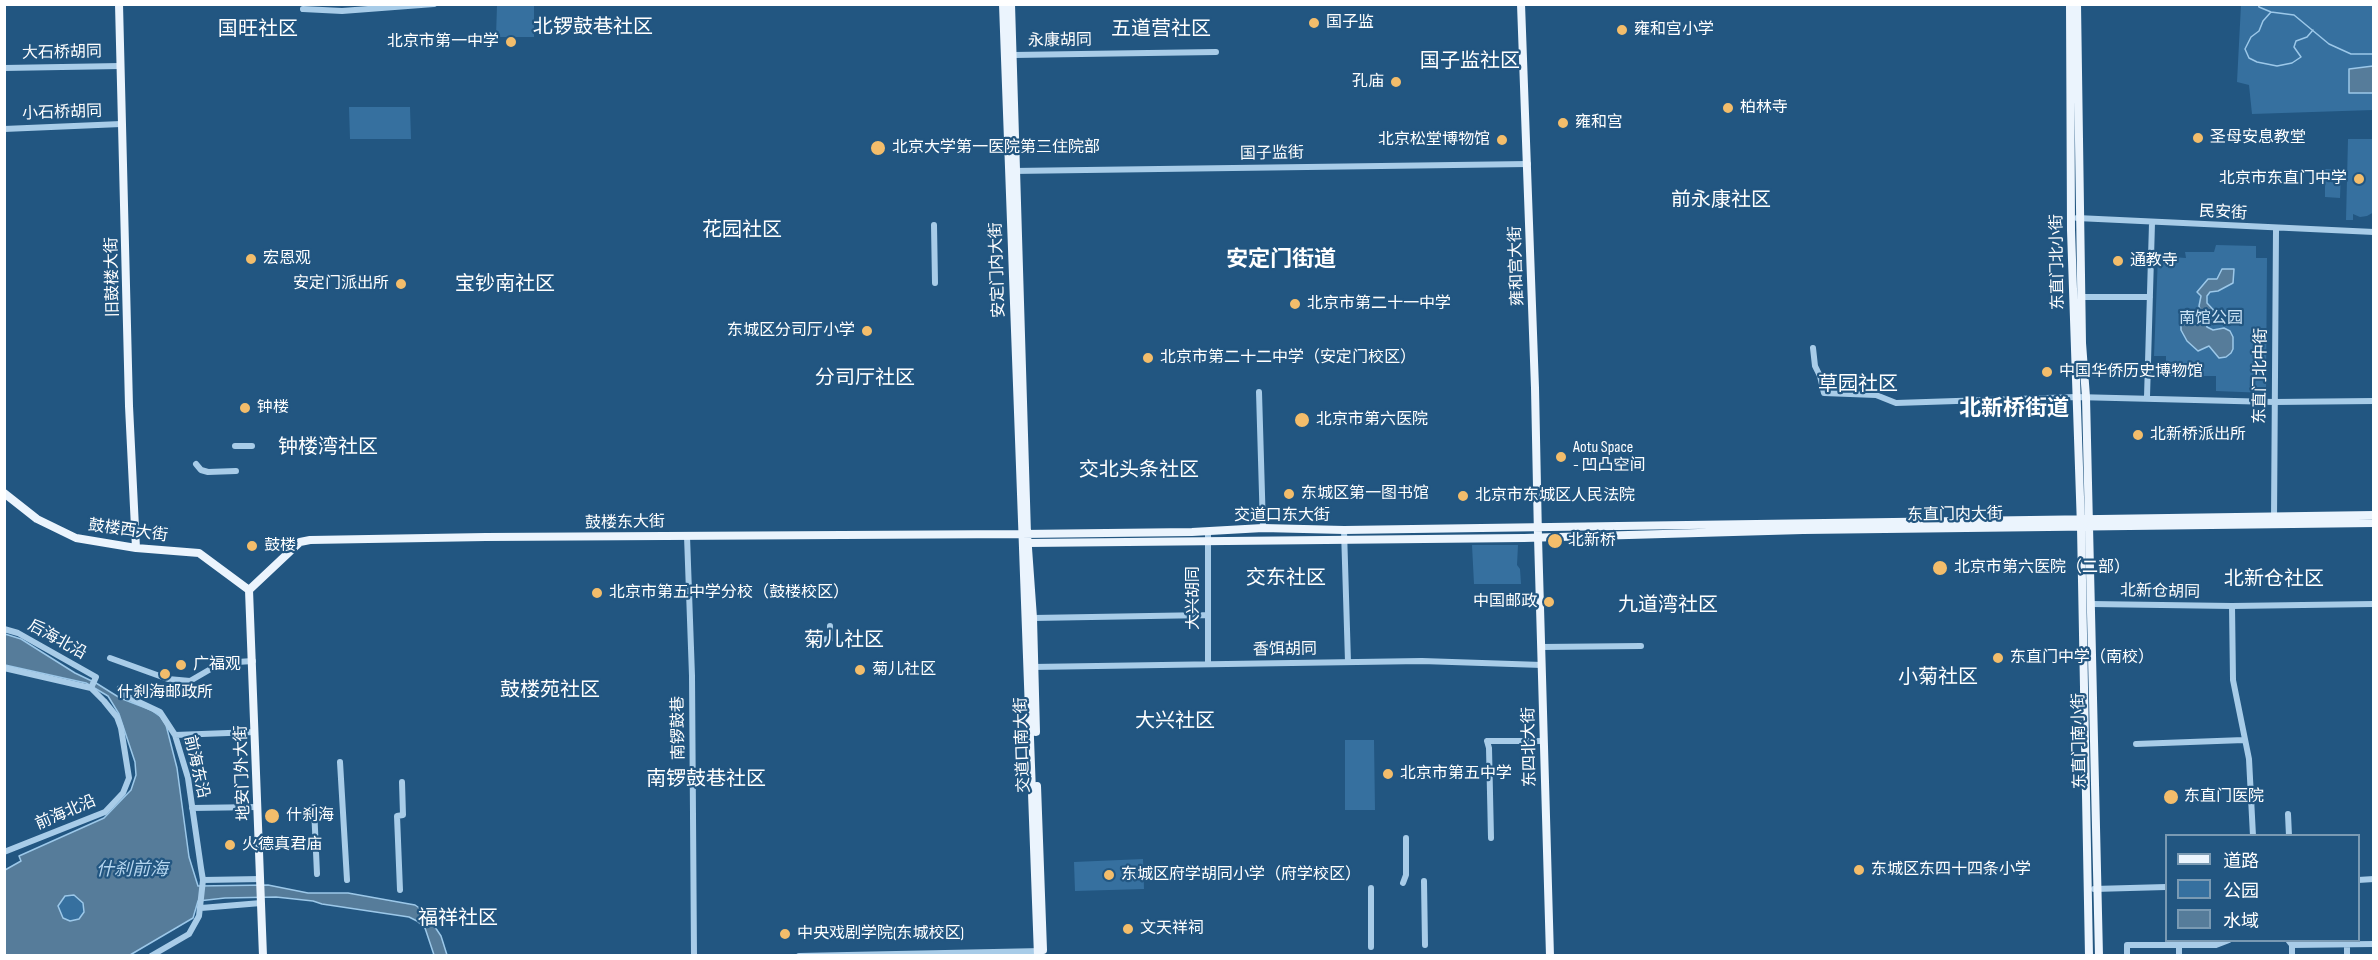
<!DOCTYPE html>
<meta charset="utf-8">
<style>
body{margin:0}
#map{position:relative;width:2378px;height:960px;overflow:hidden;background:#225681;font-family:"Sofia Sans Condensed","Noto Sans SC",sans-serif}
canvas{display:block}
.frame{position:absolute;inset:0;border:6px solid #fff;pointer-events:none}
.legend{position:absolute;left:2165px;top:834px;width:195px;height:108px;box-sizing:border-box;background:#225681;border:2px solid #7a9ab3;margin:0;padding:8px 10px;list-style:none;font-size:18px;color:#fff}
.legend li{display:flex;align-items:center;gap:12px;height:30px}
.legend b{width:30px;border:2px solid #7a9ab3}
</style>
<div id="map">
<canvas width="2378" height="960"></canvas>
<div class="frame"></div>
<ul class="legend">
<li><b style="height:8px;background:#ebf4fd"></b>道路</li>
<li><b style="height:16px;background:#36709f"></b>公园</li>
<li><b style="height:16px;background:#567c9a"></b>水域</li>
</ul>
</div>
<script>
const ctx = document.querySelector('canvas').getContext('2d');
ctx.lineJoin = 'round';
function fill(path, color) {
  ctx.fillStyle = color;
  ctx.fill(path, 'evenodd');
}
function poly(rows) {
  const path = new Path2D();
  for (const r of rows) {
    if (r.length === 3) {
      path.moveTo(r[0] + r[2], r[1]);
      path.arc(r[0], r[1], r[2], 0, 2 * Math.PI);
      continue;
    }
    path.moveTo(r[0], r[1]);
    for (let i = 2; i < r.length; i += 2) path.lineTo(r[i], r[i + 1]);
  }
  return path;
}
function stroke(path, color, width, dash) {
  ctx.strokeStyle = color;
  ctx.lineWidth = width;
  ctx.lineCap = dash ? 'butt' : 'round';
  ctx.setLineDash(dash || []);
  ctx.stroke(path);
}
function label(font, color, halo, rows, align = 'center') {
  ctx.font = font + ' "Sofia Sans Condensed","Noto Sans SC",sans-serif';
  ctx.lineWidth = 4.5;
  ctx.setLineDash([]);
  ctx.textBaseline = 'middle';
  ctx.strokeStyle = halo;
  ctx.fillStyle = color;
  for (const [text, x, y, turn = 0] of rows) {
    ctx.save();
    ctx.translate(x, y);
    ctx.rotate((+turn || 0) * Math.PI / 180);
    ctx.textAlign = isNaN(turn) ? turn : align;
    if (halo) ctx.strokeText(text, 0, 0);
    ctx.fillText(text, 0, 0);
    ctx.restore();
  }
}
fill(poly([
 [497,5,534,5,534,37,496,37],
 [2241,5,2373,5,2373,110,2252,114,2249,85,2237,82],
 [349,107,410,107,411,139,350,139],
 [2348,139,2373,139,2374,212,2367,216,2360,217,2353,214,2353,220,2346,220],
 [2325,169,2341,170,2340,198,2325,197],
 [2216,245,2256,246,2256,258,2267,258,2266,393,2216,391,2216,376,2166,376,2166,356,2154,356,2158,256,2186,258,2185,252,2214,252],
 [1472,545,1518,545,1517,565,1520,569,1521,584,1474,584],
 [1345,740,1374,740,1375,810,1345,810],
 [1143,859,1144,889,1075,891,1074,862],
 [71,908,13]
]), '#36709f');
const water = poly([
 [2373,66,2373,93,2349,93,2349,69,2373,66],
 [2222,269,2234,269,2233,283,2218,291,2210,292,2207,296,2207,303,2220,317,2218,320,2213,321,2207,317,2205,320,2207,327,2213,330,2224,328,2230,331,2233,337,2233,349,2231,353,2226,357,2219,358,2209,346,2198,351,2187,341,2181,330,2181,322,2193,322,2194,316,2201,312,2199,306,2201,296,2197,292,2208,279,2217,279,2222,269],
 [5,634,21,639,75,673,96,683,120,698,151,710,161,717,166,725,177,768,189,857,198,886,268,885,308,893,348,893,415,905,425,912,441,936,447,955,434,955,425,928,417,921,409,917,322,904,313,901,276,897,225,898,198,901,193,918,130,955,5,955,5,870,21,861,19,856,104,818,131,790,136,775,135,762,119,714,108,696,86,683,5,665,5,634],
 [74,895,83,903,84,912,79,919,70,921,63,918,58,906,65,896,74,895]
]);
fill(water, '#567c9a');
stroke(water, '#9cc8e9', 1.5);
stroke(poly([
 [2258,4,2259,7,2271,12,2294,15,2329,44,2351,54,2374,54],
 [2271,12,2263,21,2259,31,2251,37,2245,49,2249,58,2257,62,2277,66,2292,63,2301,57,2294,47,2296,41,2307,37,2313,30]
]), '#9cc8e9', 1.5);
stroke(poly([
 [303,9,342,11,434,4],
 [1013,55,1216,52],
 [4,68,120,66],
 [4,129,121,124],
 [1012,171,1528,164],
 [2077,218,2374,232],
 [934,225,935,283],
 [2082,297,2150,297],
 [1813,348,1815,366,1820,376,1824,393,1876,395,1896,403,2076,397,2274,402,2374,401],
 [1259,392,1263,528],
 [2147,397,2152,223],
 [235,446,252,446],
 [196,464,201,470,208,472,236,471],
 [2274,520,2276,229],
 [1344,530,1348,662],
 [1208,531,1208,664],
 [687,536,692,676,694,956],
 [2091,604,2232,606,2374,604],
 [2232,606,2233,680,2249,759,2253,836],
 [1033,618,1208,615],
 [4,629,18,633,96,677,91,688],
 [818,640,830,639,830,626],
 [1541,647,1641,646],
 [110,658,168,679,190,681,221,663,253,661],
 [1032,667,1422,661,1542,665],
 [4,668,91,688,104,701,117,717,121,728,129,778,123,793,105,812,4,852],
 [120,688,126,696,160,712,175,735,188,778,201,868,203,880,199,916,189,934,151,956],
 [175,735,255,732],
 [2136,744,2244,740],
 [340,762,347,880],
 [314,807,317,874],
 [192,808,258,807],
 [2288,814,2289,836],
 [1491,838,1489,748,1487,741,1543,741],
 [203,880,261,879],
 [2358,880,2374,879],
 [1424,881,1425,945],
 [1403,883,1406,875,1406,838],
 [1371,888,1371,947],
 [2094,889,2166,887],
 [400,890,397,816,403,815,402,782],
 [201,908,261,903],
 [2288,940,2292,945,2374,944],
 [2292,941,2292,956],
 [799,956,1042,951],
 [2127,956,2127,945,2216,945,2229,940],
 [2179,956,2179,941],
 [2347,956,2347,945]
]), '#a8cce8', 6);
stroke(poly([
 [119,4,129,406,136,548],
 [1003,4,1038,956],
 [1011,4,1027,534,1033,618,1036,732],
 [1521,4,1535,388,1538,537,1550,956],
 [2070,4,2071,230,2081,527,2089,956],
 [2077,4,2082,343,2086,397,2099,956],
 [4,493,37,519,76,538,136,548,199,553,249,590],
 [1028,543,1524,538,1803,530,2374,523],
 [249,590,300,542,310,540,486,537,1021,534,1192,532,1263,528,1344,530,2374,515],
 [249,590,263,956],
 [1037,786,1043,950]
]), '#ebf4fd', 8);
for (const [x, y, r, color] of [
 [1314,23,6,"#f3bd6b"],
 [1622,30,6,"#f3bd6b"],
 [511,42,6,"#f3bd6b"],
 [1396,82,6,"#f3bd6b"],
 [1728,108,6,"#f3bd6b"],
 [1563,123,6,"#f3bd6b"],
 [2198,138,6,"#f3bd6b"],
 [1502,140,6,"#f3bd6b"],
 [878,148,8,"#f3bd6b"],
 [2359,179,6,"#f3bd6b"],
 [251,259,6,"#f3bd6b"],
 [2118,261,6,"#f3bd6b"],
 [401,284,6,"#f3bd6b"],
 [1295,304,6,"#f3bd6b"],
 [867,331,6,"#f3bd6b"],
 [1148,358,6,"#f3bd6b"],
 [2047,372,6,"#f3bd6b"],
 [245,408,6,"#f3bd6b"],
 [1302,420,8,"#f3bd6b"],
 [2138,435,6,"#f3bd6b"],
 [1561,457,6,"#f3bd6b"],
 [1289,494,6,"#f3bd6b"],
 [1463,496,6,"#f3bd6b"],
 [1555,541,8,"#f3bd6b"],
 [252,546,6,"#f3bd6b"],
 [1940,568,8,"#f3bd6b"],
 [597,593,6,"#f3bd6b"],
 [1549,602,6,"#f3bd6b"],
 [1998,658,6,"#f3bd6b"],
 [181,665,6,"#f3bd6b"],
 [860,670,6,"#f3bd6b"],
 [165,674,6,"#f3bd6b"],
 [1388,774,6,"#f3bd6b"],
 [2171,797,8,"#f3bd6b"],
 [272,816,8,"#f3bd6b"],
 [230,845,6,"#f3bd6b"],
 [1859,870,6,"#f3bd6b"],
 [1109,875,6,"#f3bd6b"],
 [1128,929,6,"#f3bd6b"],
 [785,934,6,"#f3bd6b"]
]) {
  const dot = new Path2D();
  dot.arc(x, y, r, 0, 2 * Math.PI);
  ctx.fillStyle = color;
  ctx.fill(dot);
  stroke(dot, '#225681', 2);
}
label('16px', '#fff', '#225681', [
 ["国子监",1326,23],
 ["雍和宫小学",1634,30],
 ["北京市第一中学",499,42,"right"],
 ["孔庙",1384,82,"right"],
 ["柏林寺",1740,108],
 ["雍和宫",1575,123],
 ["圣母安息教堂",2210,138],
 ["北京松堂博物馆",1490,140,"right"],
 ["北京大学第一医院第三住院部",892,148],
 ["北京市东直门中学",2347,179,"right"],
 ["宏恩观",263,259],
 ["通教寺",2130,261],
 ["安定门派出所",389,284,"right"],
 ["北京市第二十一中学",1307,304],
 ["东城区分司厅小学",855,331,"right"],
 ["北京市第二十二中学（安定门校区）",1160,358],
 ["中国华侨历史博物馆",2059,372],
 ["钟楼",257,408],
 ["北京市第六医院",1316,420],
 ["北新桥派出所",2150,435],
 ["Aotu Space",1573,448],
 ["- 凹凸空间",1573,466],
 ["东城区第一图书馆",1301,494],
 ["北京市东城区人民法院",1475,496],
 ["北新桥",1568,541],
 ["鼓楼",264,546],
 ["北京市第六医院（二部）",1954,568],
 ["北京市第五中学分校（鼓楼校区）",609,593],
 ["中国邮政",1537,602,"right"],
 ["东直门中学（南校）",2010,658],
 ["广福观",193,665],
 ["菊儿社区",872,670],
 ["什刹海邮政所",165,693,"center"],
 ["北京市第五中学",1400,774],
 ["东直门医院",2184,797],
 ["什刹海",286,816],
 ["火德真君庙",242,845],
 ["东城区东四十四条小学",1871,870],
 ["东城区府学胡同小学（府学校区）",1121,875],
 ["文天祥祠",1140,929],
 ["中央戏剧学院(东城校区)",797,934]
], 'left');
label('16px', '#fff', '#225681', [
 ["永康胡同",1060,41,-1],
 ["大石桥胡同",62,53,-1],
 ["小石桥胡同",62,113,-2],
 ["国子监街",1272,154,-1],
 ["民安街",2223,213,3],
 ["东直门北小街",2058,262,-91],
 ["雍和宫大街",1517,266,-92],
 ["安定门内大街",998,270,-92],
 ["旧鼓楼大街",113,277,-91],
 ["东直门北中街",2261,376,-89],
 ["东直门内大街",1955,515,-1],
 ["交道口东大街",1282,516],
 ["鼓楼东大街",625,523,-1],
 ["鼓楼西大街",128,531,8],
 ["北新仓胡同",2160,592,1],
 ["大兴胡同",1194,598,-90],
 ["后海北沿",57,640,29],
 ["香饵胡同",1285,650,-1],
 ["南锣鼓巷",679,728,-91],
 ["东直门南小街",2080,741,-91],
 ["交道口南大街",1023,745,-92],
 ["东四北大街",1530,747,-91],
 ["前海东沿",196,767,77],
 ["地安门外大街",243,773,-92],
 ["前海北沿",66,813,-23]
]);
label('16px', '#cce4f6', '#225681', [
 ["南馆公园",2211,319]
]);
label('italic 18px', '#b4d5ef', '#225681', [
 ["什刹前海",132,870]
]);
label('20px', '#fff', '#225681', [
 ["北锣鼓巷社区",593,28],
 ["国旺社区",258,30],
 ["五道营社区",1161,30],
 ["国子监社区",1470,62],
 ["前永康社区",1721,201],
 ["花园社区",742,231],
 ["宝钞南社区",505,285],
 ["分司厅社区",865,379],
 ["草园社区",1858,385],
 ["钟楼湾社区",328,448],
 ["交北头条社区",1139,471],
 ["交东社区",1286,579],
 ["北新仓社区",2274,580],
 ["九道湾社区",1668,606],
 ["菊儿社区",844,641],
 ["小菊社区",1938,678],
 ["鼓楼苑社区",550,691],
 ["大兴社区",1175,722],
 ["南锣鼓巷社区",706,780],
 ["福祥社区",458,919]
]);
label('bold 22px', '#fff', '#225681', [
 ["安定门街道",1281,260],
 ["北新桥街道",2014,409]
]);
</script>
